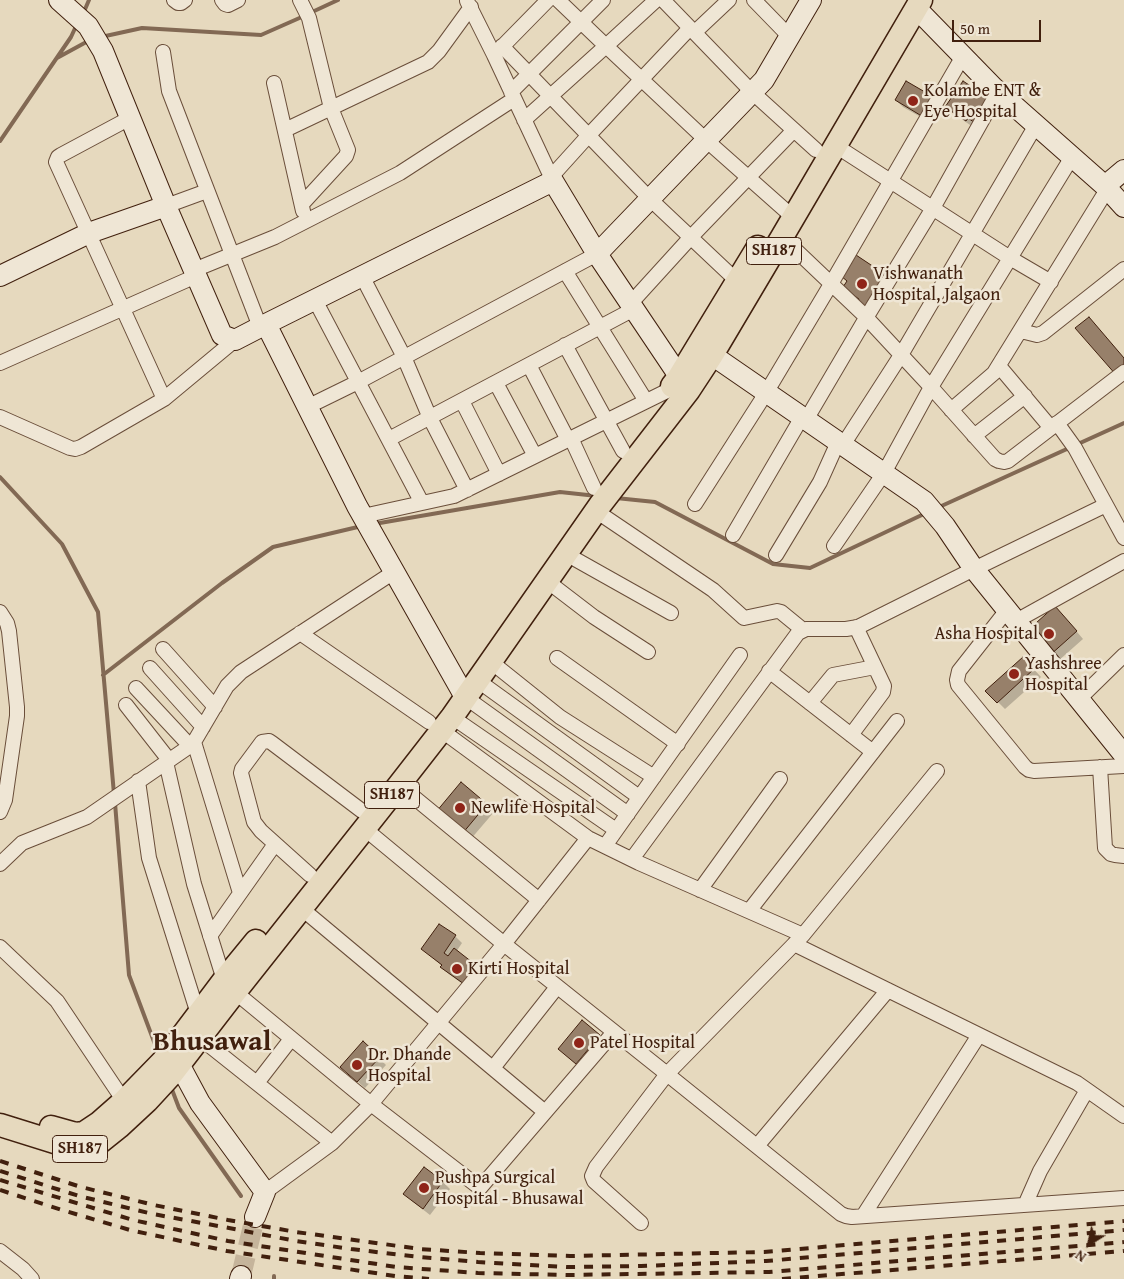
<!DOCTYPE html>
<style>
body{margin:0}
#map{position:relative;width:1124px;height:1279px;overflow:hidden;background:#e6d9be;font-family:"Gentium Book Plus",serif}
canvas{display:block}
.north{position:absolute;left:1064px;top:1219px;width:50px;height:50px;-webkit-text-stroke:4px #efe6d5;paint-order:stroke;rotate:215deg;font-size:14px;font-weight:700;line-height:20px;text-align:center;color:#41200e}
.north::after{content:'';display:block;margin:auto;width:18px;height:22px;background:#41200e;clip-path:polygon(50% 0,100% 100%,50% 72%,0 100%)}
.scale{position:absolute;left:952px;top:20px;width:89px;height:22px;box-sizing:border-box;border:2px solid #41200e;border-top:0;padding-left:6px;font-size:15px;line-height:18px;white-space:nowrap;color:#41200e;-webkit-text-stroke:4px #efe6d5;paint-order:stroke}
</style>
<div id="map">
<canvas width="1124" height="1279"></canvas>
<div class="north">N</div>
<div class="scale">50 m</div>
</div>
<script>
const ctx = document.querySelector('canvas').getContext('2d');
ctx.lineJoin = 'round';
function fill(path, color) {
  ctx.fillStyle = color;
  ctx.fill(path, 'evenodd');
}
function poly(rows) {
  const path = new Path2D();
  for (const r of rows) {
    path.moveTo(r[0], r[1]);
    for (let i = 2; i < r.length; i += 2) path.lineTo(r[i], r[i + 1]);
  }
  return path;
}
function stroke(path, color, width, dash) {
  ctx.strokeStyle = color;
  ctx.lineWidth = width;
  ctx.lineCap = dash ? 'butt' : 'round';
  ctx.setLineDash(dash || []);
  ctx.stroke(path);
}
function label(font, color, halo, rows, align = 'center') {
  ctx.font = font + ' "Gentium Book Plus",serif';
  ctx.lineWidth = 5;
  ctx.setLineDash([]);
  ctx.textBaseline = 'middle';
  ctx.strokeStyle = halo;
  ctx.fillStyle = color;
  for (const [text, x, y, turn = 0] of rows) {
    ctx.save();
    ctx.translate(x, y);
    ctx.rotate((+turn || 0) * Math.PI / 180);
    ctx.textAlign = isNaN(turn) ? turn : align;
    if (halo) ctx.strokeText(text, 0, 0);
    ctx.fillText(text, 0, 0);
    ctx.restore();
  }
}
fill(poly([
 [963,83,976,124,973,127,954,114,947,107],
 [896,100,936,100,943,107,933,124,903,107],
 [1062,614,1083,639,1057,662,1050,655],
 [1030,665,1041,677,1005,709,998,702],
 [461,784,494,812,470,840,445,819],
 [455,936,462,943,456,952,471,990,449,974,442,966,423,949],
 [599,1036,606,1043,583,1070,559,1049],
 [379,1058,386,1065,365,1088,349,1074],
 [424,1168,443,1182,450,1189,430,1215,412,1201,405,1194]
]), '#0003');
stroke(poly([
 [310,13,338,0],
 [83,14,89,0],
 [101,37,142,28,261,35,304,16],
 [57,58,90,40],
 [0,141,71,37,77,24],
 [0,477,62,544,98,612,114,794],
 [616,498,655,502,773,564,810,568,926,513],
 [937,508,1124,423],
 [374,524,560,492,597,496],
 [103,675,222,583,273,547,362,526],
 [115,803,129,975,159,1055],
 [171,1087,179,1108,241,1196],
 [274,1276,274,1279]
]), '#826954', 4);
const building = poly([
 [906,81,937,99,925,118,895,100,906,81],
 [963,81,990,99,975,123,968,118,966,121,945,107,963,81],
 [856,255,886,275,868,301,871,302,866,309,857,303,859,299,847,291,848,290,843,287,847,281,841,276,856,255],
 [1089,317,1124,358,1124,369,1117,376,1075,328,1089,317],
 [1055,606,1077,631,1049,656,1027,631,1055,606],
 [1023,657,1034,669,997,703,985,691,1023,657],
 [461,782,487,804,462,834,436,812,461,782],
 [439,924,456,935,444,953,448,956,454,948,477,966,464,984,440,967,442,965,421,949,439,924],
 [582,1020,600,1035,576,1064,558,1049,582,1020],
 [363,1041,380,1057,357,1082,340,1067,363,1041],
 [424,1167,443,1181,423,1209,403,1194,424,1167]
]);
fill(building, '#97806a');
stroke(building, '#41200e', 1);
stroke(poly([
 [241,1276,255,1217]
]), '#c5b49b', 20, [20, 10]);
const street = poly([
 [174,0,178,3,181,3,185,0],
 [222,0,225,4,228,5,238,0],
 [300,0,309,18,331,108,348,150,346,156,302,204],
 [558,0,606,46,656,0],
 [663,0,752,92,816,150],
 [754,0,789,36],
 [467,1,494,55,553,181],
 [695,32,729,0],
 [502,46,650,199,737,281],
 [163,52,169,91,260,327],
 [496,53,548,0],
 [274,83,303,211],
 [511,92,603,0],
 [130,118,61,155,58,157,56,162,164,399],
 [524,120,606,46,706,140,794,218],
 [285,130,428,62,439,51,471,7],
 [836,146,1010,258,1051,282],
 [551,177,588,136,690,28],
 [166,206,207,191],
 [782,237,864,315,931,387,995,459,999,461,1004,462,1008,461,1124,372],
 [194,270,275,237,400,173,514,99],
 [565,271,646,401],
 [362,276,404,357,430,418,467,490],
 [315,300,422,503],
 [630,304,691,237,794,130],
 [1021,331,1037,335,1043,333,1124,269],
 [565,345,623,451],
 [0,363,196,276],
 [529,365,568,440],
 [999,366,1051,428],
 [496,383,535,456],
 [462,401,499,474],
 [307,407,358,382,597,254],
 [951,410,994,373,1108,188],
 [0,417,70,448,75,449,81,447,164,399,235,340],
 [806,420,866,318,933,208,998,92],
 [1057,423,1075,448,1124,538],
 [974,436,1025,396],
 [571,438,594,488],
 [389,439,634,309],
 [843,445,901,355,1036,125],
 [695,504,766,393,831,284,963,56],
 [596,511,713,590,744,618,777,611,781,612,803,630],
 [363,516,454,496,669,390],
 [733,535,802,417],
 [834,546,884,473,931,387,1072,157],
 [566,554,671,613],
 [776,555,820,482,838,442],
 [547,581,594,617,648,652],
 [1007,610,959,671,957,680,958,685,1025,767,1029,770,1034,771,1124,766],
 [0,612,7,623,9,631,17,707,17,716,5,800,0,812],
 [1016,621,1124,561],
 [300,633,429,722],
 [163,649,215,707],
 [557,658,678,744],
 [490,661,560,717,654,777],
 [150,668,203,727],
 [769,671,873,752],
 [477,680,639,797],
 [136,688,190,746],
 [465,697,628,814],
 [1079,699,1124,655],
 [810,703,833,675,875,667],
 [126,705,169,760],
 [452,717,616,830],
 [851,735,883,692,884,686,856,627],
 [194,742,240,893],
 [166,762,194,884,224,980,235,992,371,1104,480,1188,614,1032],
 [1100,767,1105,848,1111,854,1115,855,1124,856],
 [138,781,149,858,198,1014],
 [399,785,539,900],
 [365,829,504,944,667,1074,803,935,639,863,588,838,441,730],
 [605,846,740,655],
 [632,859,798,633,806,629,846,629,858,627,974,569,1106,505],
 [0,864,22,843,87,817,190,746,194,742,227,686,241,672,394,572],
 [310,875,261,831,254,822,241,773,242,769,262,742,269,741,272,743,362,811],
 [700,890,780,779],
 [301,908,545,1112],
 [749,911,897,721],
 [803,935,937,771],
 [210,936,275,844],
 [794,944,1077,1083,1124,1116],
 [0,947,57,1001,124,1101],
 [200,1038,332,1143],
 [493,1068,557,987],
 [257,1083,291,1039],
 [757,1146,888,990],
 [265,1192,332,1143,371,1104,504,944,588,838],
 [1025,1205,1040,1171,1087,1090],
 [863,1216,979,1035],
 [641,1223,594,1181,592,1176,596,1167,667,1074,841,1214,846,1216,852,1217,1124,1198],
 [0,1251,23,1269,32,1279]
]);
const secondary = poly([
 [59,0,88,26,103,51,166,206,222,335,235,340,266,324,357,506,465,697],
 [916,8,993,87,1105,186,1124,170],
 [1105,186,1124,207],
 [597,254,764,80,811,0],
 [0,276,89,233,166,206],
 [266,324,553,181,597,254,687,388],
 [712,355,924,501,945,526,974,569,1124,755],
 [179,1064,200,1103,265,1192,255,1217],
 [240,1279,241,1276]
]);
const primary = poly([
 [672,386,679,377,758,247],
 [0,1125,77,1149,89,1148,99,1143,119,1127,147,1101,171,1075,235,992,399,785,452,717,600,505,689,390,712,355,782,237,921,0],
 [51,1127,76,1134,84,1133,99,1123,124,1101,163,1061,224,980,256,941]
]);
stroke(street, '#6a4e3a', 16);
stroke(secondary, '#41200e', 22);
stroke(primary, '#41200e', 25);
stroke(street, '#efe6d5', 14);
stroke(secondary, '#efe6d5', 20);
stroke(primary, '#e6d9be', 22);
stroke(poly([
 [0,1161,81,1187,154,1205,228,1220,296,1232,420,1249,480,1253,570,1256,764,1252,1124,1221],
 [0,1171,79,1196,153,1214,229,1228,296,1241,351,1249,419,1257,478,1262,567,1267,641,1266,766,1261,1124,1230],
 [0,1180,133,1220,228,1241,396,1267,478,1273,567,1275,769,1272,1124,1242],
 [0,1190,62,1210,130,1230,227,1251,395,1276,429,1279],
 [782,1279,1124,1251]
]), '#41200e', 4, [9, 9]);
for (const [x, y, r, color] of [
 [913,101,6,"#8f2418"],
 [862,284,6,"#8f2418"],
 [1049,634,6,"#8f2418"],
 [1014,674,6,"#8f2418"],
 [460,808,6,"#8f2418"],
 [457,969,6,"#8f2418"],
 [579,1043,6,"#8f2418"],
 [357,1065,6,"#8f2418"],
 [424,1188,6,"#8f2418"]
]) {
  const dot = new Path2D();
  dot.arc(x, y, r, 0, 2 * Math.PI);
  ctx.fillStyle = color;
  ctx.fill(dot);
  stroke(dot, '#efe6d5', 2);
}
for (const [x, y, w] of [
 [774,251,55],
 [392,795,55],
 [80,1149,55]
]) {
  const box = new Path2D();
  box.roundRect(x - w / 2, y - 13.5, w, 27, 4);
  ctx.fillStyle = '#efe6d5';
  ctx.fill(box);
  stroke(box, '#41200e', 1);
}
label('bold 16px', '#41200e', null, [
 ["SH187",774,251],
 ["SH187",392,795],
 ["SH187",80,1149]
]);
label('18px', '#41200e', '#efe6d5', [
 ["Kolambe ENT &",924,91],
 ["Eye Hospital",924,112],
 ["Vishwanath",873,274],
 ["Hospital, Jalgaon",873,295],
 ["Asha Hospital",1038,634,"right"],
 ["Yashshree",1025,664],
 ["Hospital",1025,685],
 ["Newlife Hospital",471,808],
 ["Kirti Hospital",468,969],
 ["Patel Hospital",590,1043],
 ["Dr. Dhande",368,1055],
 ["Hospital",368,1076],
 ["Pushpa Surgical",435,1178],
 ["Hospital - Bhusawal",435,1199]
], 'left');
label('bold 28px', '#41200e', '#efe6d5', [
 ["Bhusawal",212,1043]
]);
</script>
